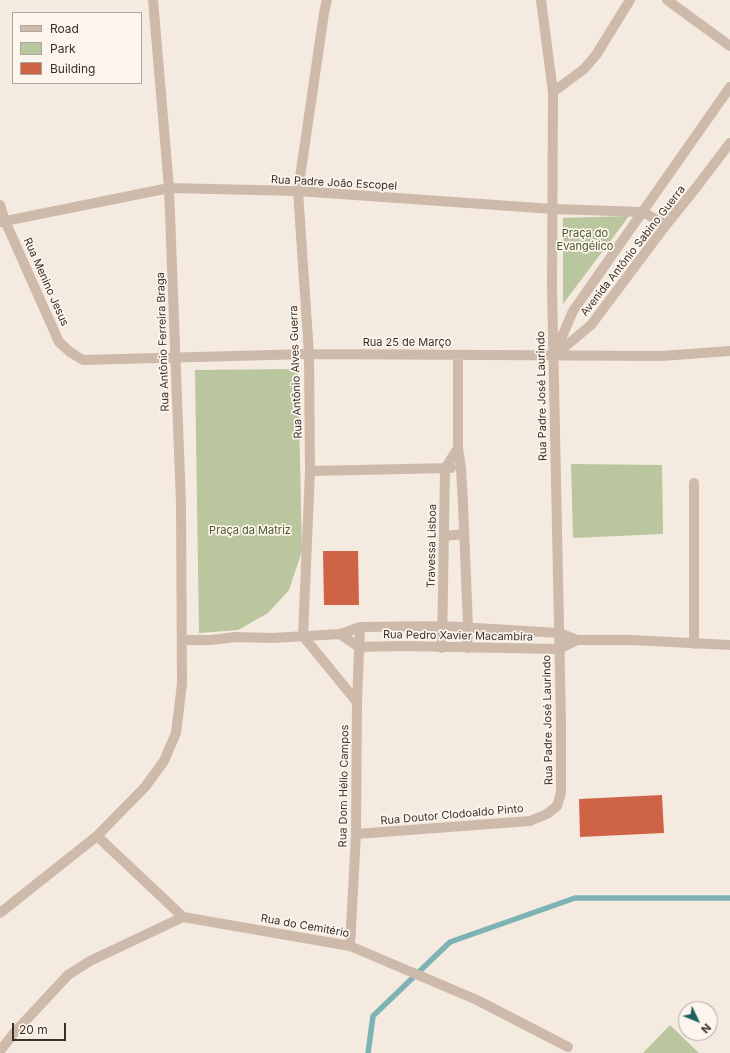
<!DOCTYPE html>
<meta charset="utf-8">
<style>
body{margin:0}
#map{position:relative;width:730px;height:1053px;overflow:hidden;background:#f5eae0;font-family:Inter,sans-serif}
canvas{display:block}
.legend{position:absolute;left:12px;top:12px;width:130px;height:72px;box-sizing:border-box;background:#fcf5ed;border:1px solid #afa69f;margin:0;padding:5px 7px;list-style:none;font-size:12px;color:#3c2f2a}
.legend li{display:flex;align-items:center;gap:8px;height:20px}
.legend b{width:20px;border:1px solid #afa69f}
.north{position:absolute;left:678px;top:1001px;width:40px;height:40px;box-sizing:border-box;background:#fcf5ed;border:1px solid #afa69f;border-radius:50%;rotate:133deg;font-size:11px;font-weight:700;line-height:16px;text-align:center;color:#3c2f2a}
.north::after{content:'';display:block;margin:auto;width:14px;height:18px;background:#1c5e61;clip-path:polygon(50% 0,100% 100%,50% 72%,0 100%)}
.scale{position:absolute;left:12px;top:1023px;width:54px;height:18px;box-sizing:border-box;border:2px solid #3c2f2a;border-top:0;padding-left:5px;font-size:12px;line-height:14px;white-space:nowrap;color:#3c2f2a;-webkit-text-stroke:3px #fcf5ed;paint-order:stroke}
</style>
<div id="map">
<canvas width="730" height="1053"></canvas>
<ul class="legend">
<li><b style="height:5px;background:#cebaaa"></b>Road</li>
<li><b style="height:11px;background:#b9c69e"></b>Park</li>
<li><b style="height:11px;background:#ce6345"></b>Building</li>
</ul>
<div class="north">N</div>
<div class="scale">20 m</div>
</div>
<script>
const ctx = document.querySelector('canvas').getContext('2d');
ctx.lineJoin = 'round';
function fill(path, color) {
  ctx.fillStyle = color;
  ctx.fill(path, 'evenodd');
}
function poly(rows) {
  const path = new Path2D();
  for (const r of rows) {
    path.moveTo(r[0], r[1]);
    for (let i = 2; i < r.length; i += 2) path.lineTo(r[i], r[i + 1]);
  }
  return path;
}
function stroke(path, color, width, dash) {
  ctx.strokeStyle = color;
  ctx.lineWidth = width;
  ctx.lineCap = dash ? 'butt' : 'round';
  ctx.setLineDash(dash || []);
  ctx.stroke(path);
}
function label(font, color, halo, rows, align = 'center') {
  ctx.font = font + ' Inter,sans-serif';
  ctx.lineWidth = 3.5;
  ctx.setLineDash([]);
  ctx.textBaseline = 'middle';
  ctx.strokeStyle = halo;
  ctx.fillStyle = color;
  for (const [text, x, y, turn = 0] of rows) {
    ctx.save();
    ctx.translate(x, y);
    ctx.rotate((+turn || 0) * Math.PI / 180);
    ctx.textAlign = isNaN(turn) ? turn : align;
    if (halo) ctx.strokeText(text, 0, 0);
    ctx.fillText(text, 0, 0);
    ctx.restore();
  }
}
fill(poly([
 [629,216,563,304,563,218],
 [298,369,302,551,289,590,268,613,238,630,199,633,195,370],
 [571,464,662,465,663,534,573,538],
 [670,1025,699,1053,643,1053]
]), '#b9c69e');
stroke(poly([
 [368,1053,373,1016,450,942,575,898,730,898]
]), '#7db3b4', 5.5);
fill(poly([
 [323,551,358,551,359,605,324,605],
 [662,795,664,833,580,837,579,799]
]), '#ce6345');
stroke(poly([
 [327,0,324,13,298,191,309,354,310,471,303,636,357,702],
 [667,0,730,46],
 [553,92,584,69,596,55,630,0],
 [0,205,5,221,59,342,70,352,83,360,309,354,661,356,730,351],
 [0,222,169,188,298,191,553,209,643,212,666,225],
 [555,353,573,311,730,87],
 [458,355,458,448,461,468,463,504,468,626,467,648],
 [555,355,591,325,666,225,695,189,730,143],
 [310,471,451,468],
 [694,483,694,644],
 [444,536,464,534],
 [340,634,359,647,402,646,559,649,577,640],
 [182,640,211,640,235,637,272,638,340,634,360,627,443,626,559,633,577,640,631,640,730,645],
 [442,648,445,469,458,448],
 [356,834,530,821,547,814,557,806,561,793,561,723,552,286,553,92,541,0],
 [97,836,183,917,350,946,477,1000,568,1047],
 [0,913,97,836,145,787,164,761,176,733,182,684,181,504,169,188,153,0],
 [350,946,356,834,357,702,360,627],
 [0,1051,14,1033,68,975,90,961,183,917]
]), '#cebaaa', 10);
label('11px', '#3c2f2a', '#fcf5ed', [
 ["Rua Padre João Escopel",334,183,3],
 ["Avenida Antônio Sabino Guerra",633,251,-52],
 ["Rua Menino Jesus",46,282,66],
 ["Rua Antônio Ferreira Braga",163,342,-92],
 ["Rua 25 de Março",407,343],
 ["Rua Antônio Alves Guerra",296,372,-92],
 ["Rua Padre José Laurindo",542,396,-91],
 ["Travessa Lisboa",432,546,-89],
 ["Rua Pedro Xavier Macambira",458,636,1],
 ["Rua Padre José Laurindo",548,720,-91],
 ["Rua Dom Hélio Campos",344,786,-89],
 ["Rua Doutor Clodoaldo Pinto",452,815,-5],
 ["Rua do Cemitério",305,926,10]
]);
label('11px', '#4b5c2c', '#fcf5ed', [
 ["Praça do",585,234],
 ["Evangélico",585,247],
 ["Praça da Matriz",250,531]
]);
</script>
